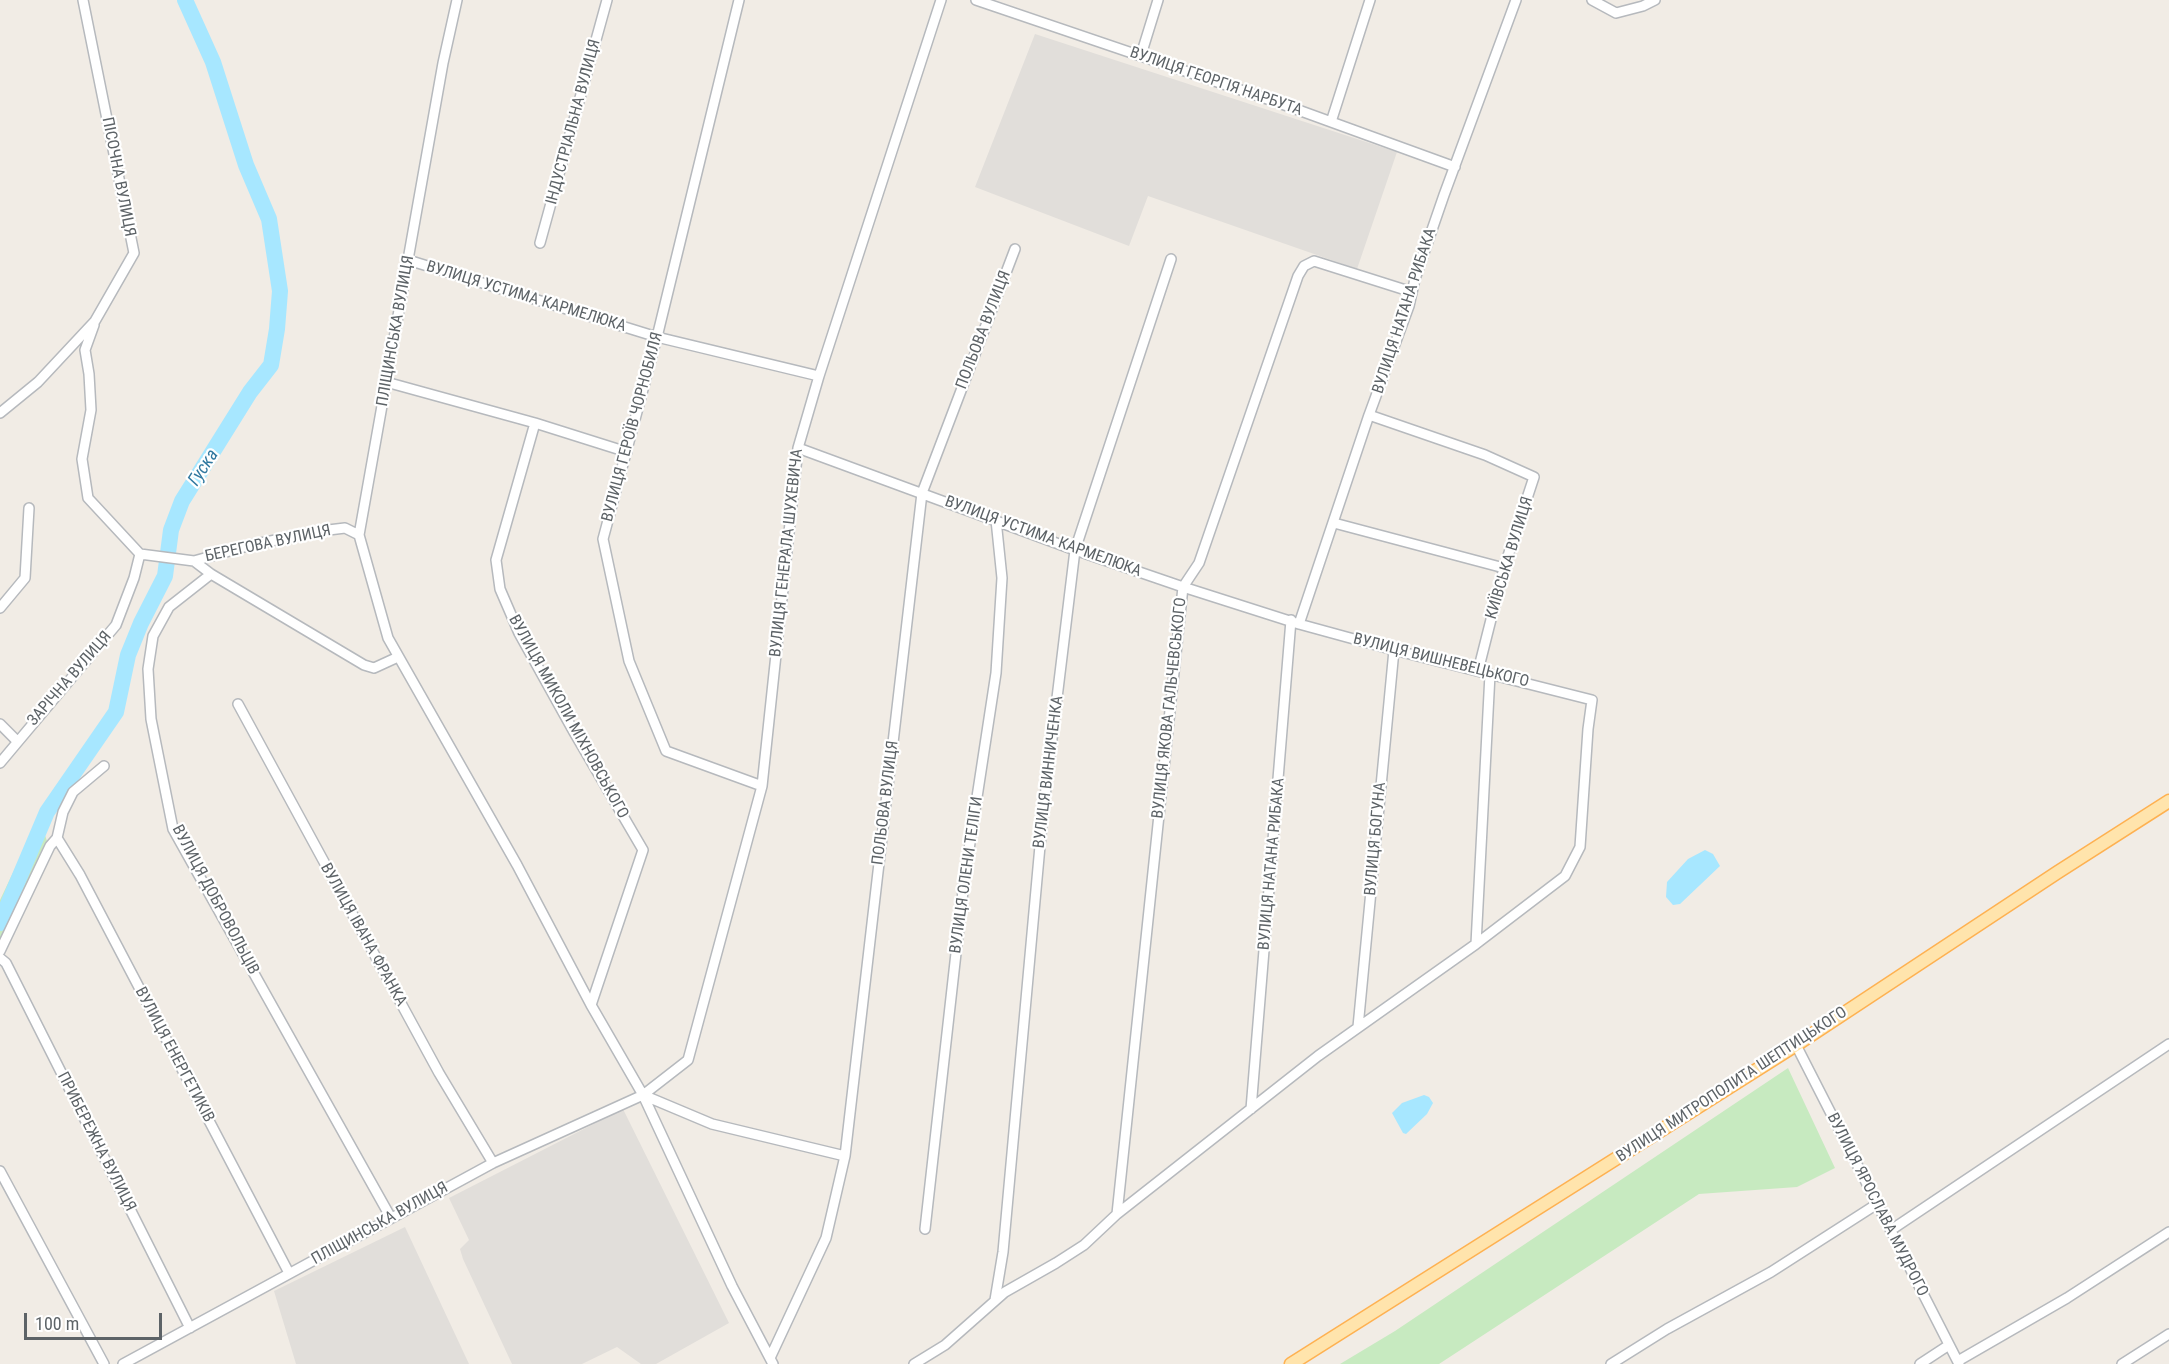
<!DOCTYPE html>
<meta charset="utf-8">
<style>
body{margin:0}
#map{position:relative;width:2169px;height:1364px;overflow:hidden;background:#f1ece5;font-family:"Roboto Condensed",sans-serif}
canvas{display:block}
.scale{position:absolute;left:24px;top:1313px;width:138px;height:27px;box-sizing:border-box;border:3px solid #5d6367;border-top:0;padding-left:8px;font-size:18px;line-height:21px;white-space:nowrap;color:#5d6367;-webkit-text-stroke:4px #fff;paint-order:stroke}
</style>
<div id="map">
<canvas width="2169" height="1364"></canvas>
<div class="scale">100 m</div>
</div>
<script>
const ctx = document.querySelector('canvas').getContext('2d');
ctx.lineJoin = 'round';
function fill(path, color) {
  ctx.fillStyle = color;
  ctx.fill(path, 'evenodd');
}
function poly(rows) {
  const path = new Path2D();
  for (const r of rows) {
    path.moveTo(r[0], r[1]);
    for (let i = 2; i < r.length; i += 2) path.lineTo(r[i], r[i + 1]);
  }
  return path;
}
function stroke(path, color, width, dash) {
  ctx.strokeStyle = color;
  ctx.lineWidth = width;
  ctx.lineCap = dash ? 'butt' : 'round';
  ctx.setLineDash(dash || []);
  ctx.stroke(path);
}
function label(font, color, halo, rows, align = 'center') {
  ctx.font = font + ' "Roboto Condensed",sans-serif';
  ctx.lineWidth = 4.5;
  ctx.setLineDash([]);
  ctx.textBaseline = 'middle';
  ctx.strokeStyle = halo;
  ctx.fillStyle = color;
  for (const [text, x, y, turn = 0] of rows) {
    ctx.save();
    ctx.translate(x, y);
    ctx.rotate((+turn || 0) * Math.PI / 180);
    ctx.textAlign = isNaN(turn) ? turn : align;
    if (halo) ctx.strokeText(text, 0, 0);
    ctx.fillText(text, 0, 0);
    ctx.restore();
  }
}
fill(poly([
 [1035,34,1397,152,1357,269,1148,196,1129,246,975,187],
 [623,1109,729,1323,656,1364,641,1364,617,1347,582,1364,512,1364,463,1259,460,1249,469,1240,449,1198],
 [405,1227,469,1364,296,1364,274,1291]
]), '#e1deda');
fill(poly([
 [39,818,47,841,0,939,0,900],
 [1788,1068,1835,1168,1797,1187,1699,1194,1439,1364,1340,1364,1395,1331]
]), '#c7eac0');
fill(poly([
 [1705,850,1713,854,1720,866,1680,904,1673,905,1666,897,1667,882,1688,859],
 [1424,1095,1429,1097,1433,1103,1427,1114,1406,1134,1403,1133,1392,1113,1402,1103]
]), '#a7e7ff');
stroke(poly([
 [0,923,47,812,116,712,128,655,141,623,165,576,171,530,182,501,250,392,271,365,277,329,280,291,269,219,246,165,213,62,185,0]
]), '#a7e7ff', 16);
const minor = poly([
 [457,0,443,63,359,535,388,638,517,865,591,1005,643,1095,732,1286,773,1364],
 [739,0,657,337,603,539,629,661,666,751,762,786],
 [976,0,1279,103,1455,167],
 [1592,0,1616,13,1643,6,1655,0],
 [1141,55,1158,0],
 [1331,122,1370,0],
 [540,243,607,0],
 [408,260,657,337,819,376],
 [94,325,85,350,89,374,91,410,82,459,88,498,140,554],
 [386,382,535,423,627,452],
 [0,413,38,382,95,321,134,253,83,0],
 [1369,415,1485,455,1534,477,1504,568,1478,671],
 [535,423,496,560,500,589,519,633,574,732,643,850,591,1005],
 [798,448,1075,550,1183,587,1299,624,1394,650,1592,700,1588,729,1580,847,1565,876,1476,944,1318,1056,1117,1214,1084,1245,1056,1263,1005,1292,945,1345,914,1364],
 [1334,523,1504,568],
 [140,554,194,561,251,545,320,531,345,528,359,535],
 [194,561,211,574,364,665,374,668,398,657],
 [211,574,169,607,153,636,148,669,151,719,173,829,391,1218],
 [0,608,25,578,29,508],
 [1299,624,1369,415,1409,306,1415,279,1444,195,1516,0],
 [238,704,439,1073,493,1163],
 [0,724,17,741],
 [0,763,116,625,134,578,140,554],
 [57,838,80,875,289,1273],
 [1476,944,1490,674],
 [0,951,50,846,57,838,63,812,73,792,104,766],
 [0,958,6,963,190,1328],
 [1358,1027,1394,650],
 [1796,1045,1959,1364],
 [643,1095,712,1124,845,1156],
 [1251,1109,1291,620],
 [0,1171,104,1364],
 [1117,1214,1183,587,1199,563,1298,276,1304,266,1314,261,1412,292],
 [925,1229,964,882,996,673,1002,578,996,520],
 [1891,1230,2169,1044],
 [995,1300,1003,1252,1043,813,1075,550,1171,259],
 [770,1358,826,1238,845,1156,922,493,1015,249],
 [1958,1361,2067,1298,2169,1232],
 [123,1364,493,1163,643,1095,688,1060,762,786,798,448,819,376,941,0],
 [1611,1364,1667,1329,1771,1272,1877,1204],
 [1920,1364,1949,1345],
 [2122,1364,2169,1334]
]);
const major = poly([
 [1291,1364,1796,1045,2058,872,2169,801]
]);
stroke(minor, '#b6b9bd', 12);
stroke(major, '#feb151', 15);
stroke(minor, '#fff', 9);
stroke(major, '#ffe4ac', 12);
label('16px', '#5d6367', '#fff', [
 ["ВУЛИЦЯ ГЕОРГІЯ НАРБУТА",1216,82,19],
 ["ІНДУСТРІАЛЬНА ВУЛИЦЯ",574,122,-75],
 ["ПІСОЧНА ВУЛИЦЯ",118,177,79],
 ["ВУЛИЦЯ УСТИМА КАРМЕЛЮКА",526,297,17],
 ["ВУЛИЦЯ НАТАНА РИБАКА",1405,311,-72],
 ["ПОЛЬОВА ВУЛИЦЯ",984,330,-69],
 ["ПЛІЩИНСЬКА ВУЛИЦЯ",396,331,-80],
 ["ВУЛИЦЯ ГЕРОЇВ ЧОРНОБИЛЯ",633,427,-75],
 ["ВУЛИЦЯ УСТИМА КАРМЕЛЮКА",1043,537,20],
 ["БЕРЕГОВА ВУЛИЦЯ",268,544,-12],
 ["ВУЛИЦЯ ГЕНЕРАЛА ШУХЕВИЧА",787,553,-84],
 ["КИЇВСЬКА ВУЛИЦЯ",1510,558,-73],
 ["ВУЛИЦЯ ВИШНЕВЕЦЬКОГО",1441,661,14],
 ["ЗАРІЧНА ВУЛИЦЯ",70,679,-49],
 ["ВУЛИЦЯ ЯКОВА ГАЛЬЧЕВСЬКОГО",1170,708,-84],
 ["ВУЛИЦЯ МИКОЛИ МІХНОВСЬКОГО",568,717,61],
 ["ВУЛИЦЯ ВИННИЧЕНКА",1049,772,-83],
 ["ПОЛЬОВА ВУЛИЦЯ",886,803,-83],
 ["ВУЛИЦЯ БОГУНА",1376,839,-85],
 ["ВУЛИЦЯ НАТАНА РИБАКА",1272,864,-85],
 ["ВУЛИЦЯ ОЛЕНИ ТЕЛІГИ",967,875,-82],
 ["ВУЛИЦЯ ДОБРОВОЛЬЦІВ",215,900,62],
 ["ВУЛИЦЯ ІВАНА ФРАНКА",363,935,61],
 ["ВУЛИЦЯ ЕНЕРГЕТИКІВ",174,1055,62],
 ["ВУЛИЦЯ МИТРОПОЛИТА ШЕПТИЦЬКОГО",1732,1085,-33],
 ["ПРИБЕРЕЖНА ВУЛИЦЯ",96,1142,63],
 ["ВУЛИЦЯ ЯРОСЛАВА МУДРОГО",1877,1205,63],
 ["ПЛІЩИНСЬКА ВУЛИЦЯ",380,1224,-29]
]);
label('italic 18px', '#3279a0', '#fff', [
 ["Гуска",204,468,-57]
]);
</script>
